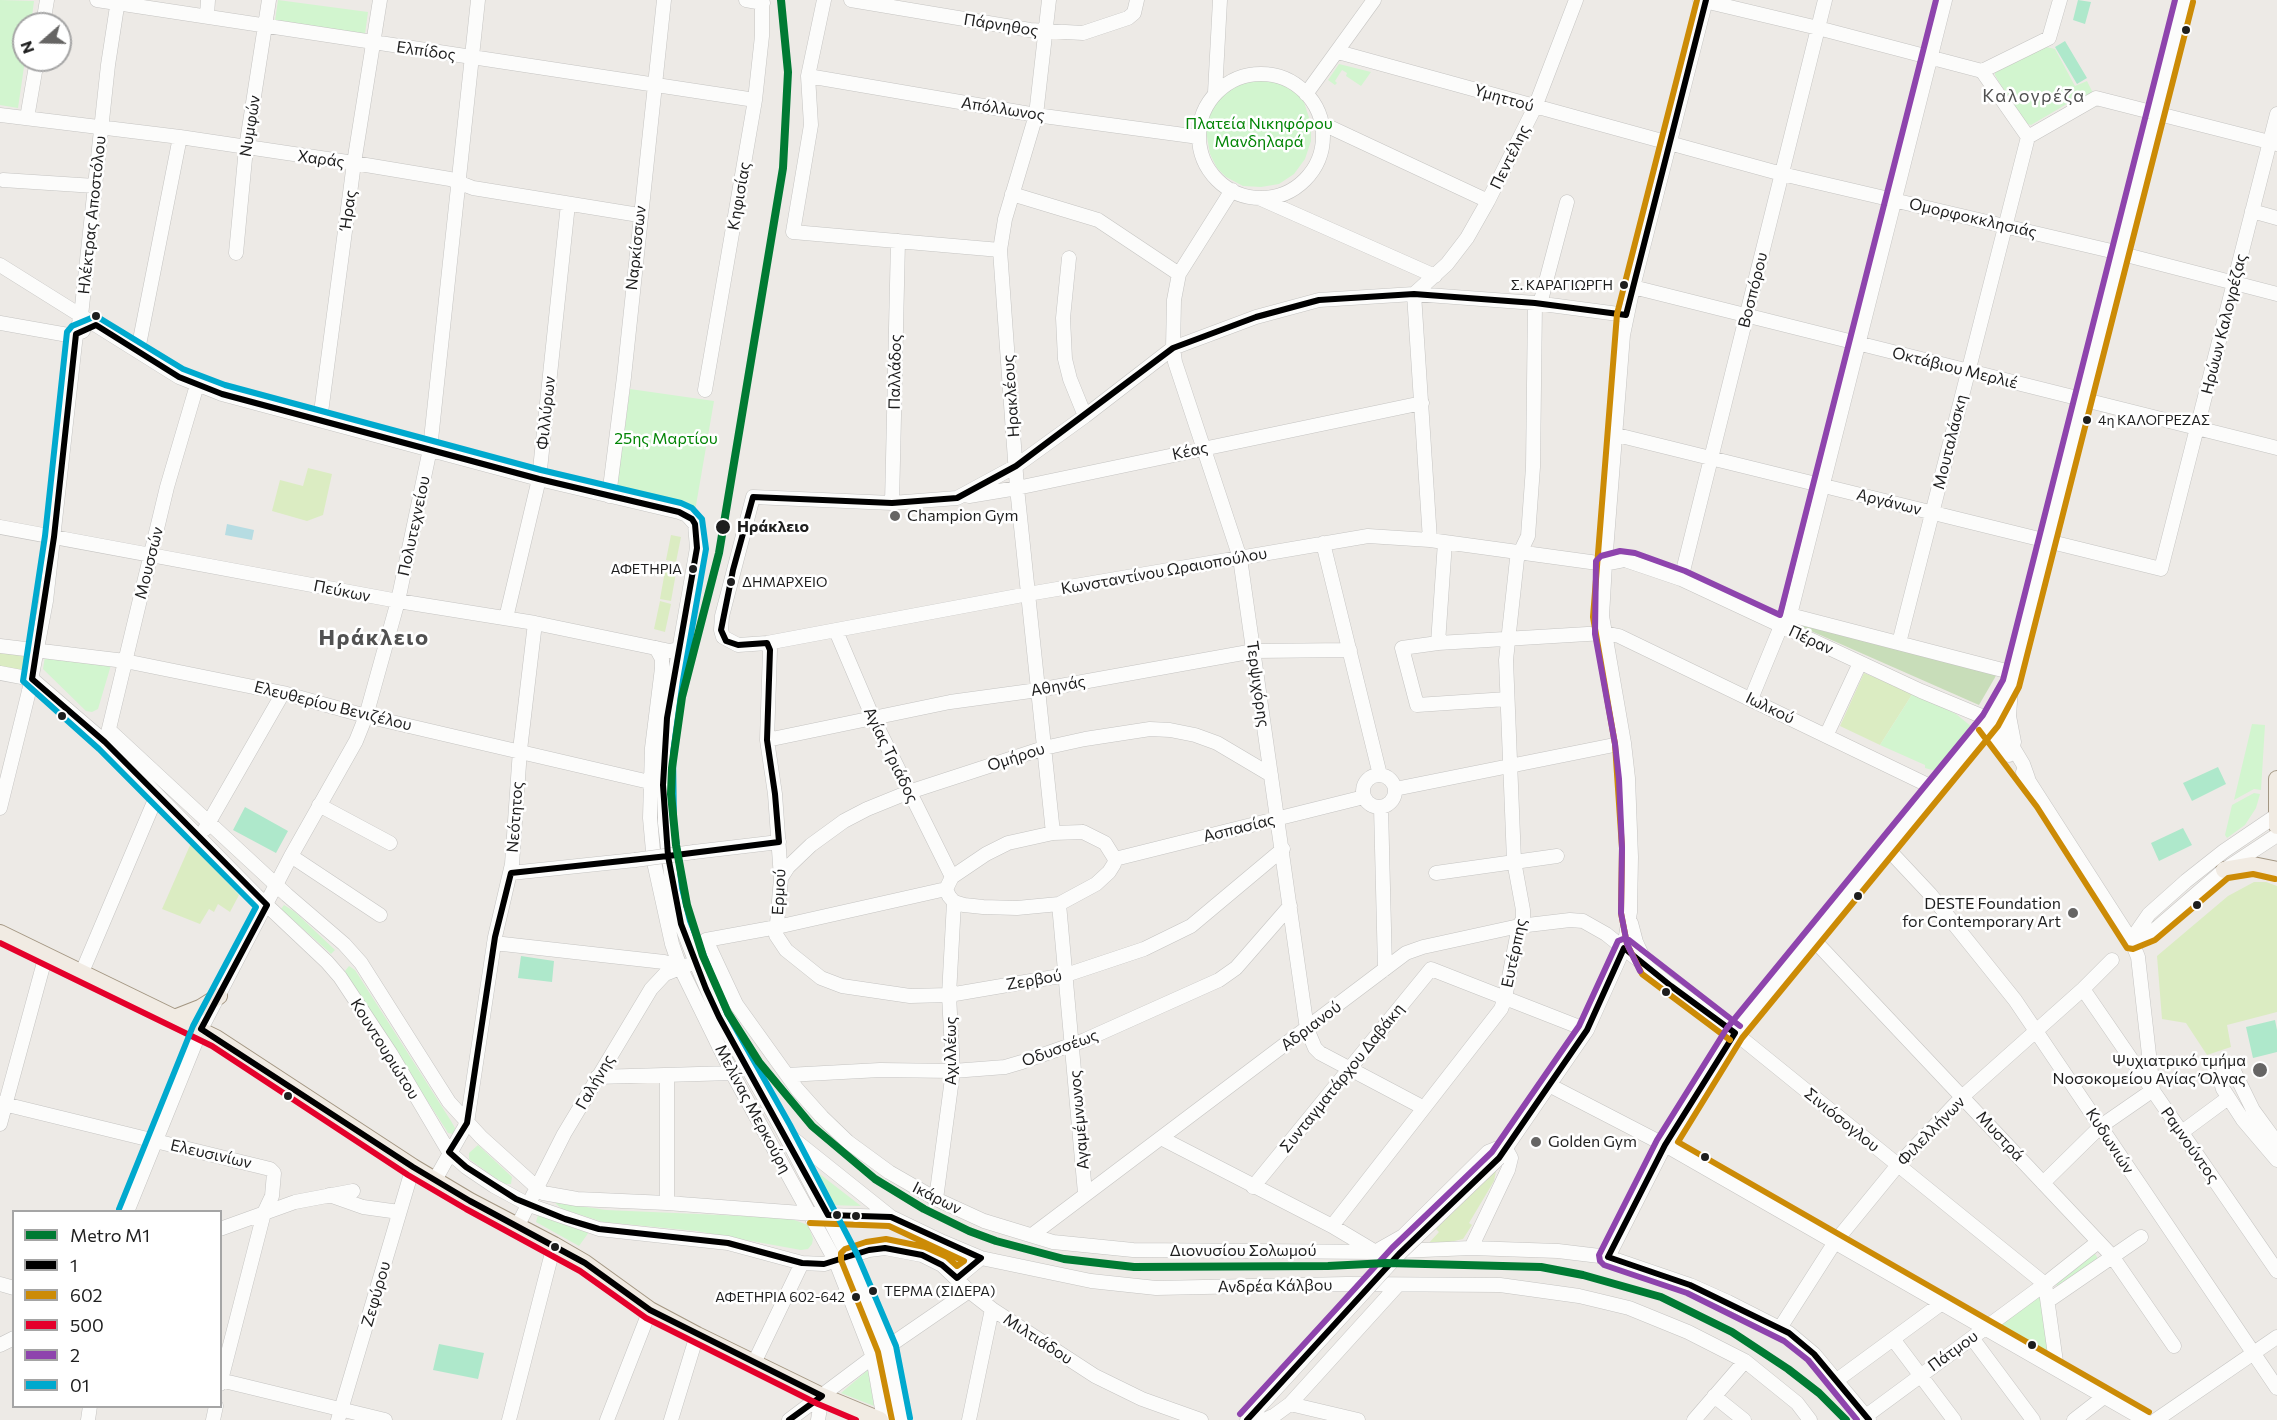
<!DOCTYPE html>
<meta charset="utf-8">
<style>
body{margin:0}
#map{position:relative;width:2277px;height:1420px;overflow:hidden;background:#edeae6;font-family:Commissioner,sans-serif}
canvas{display:block}
.legend{position:absolute;left:12px;top:1210px;width:210px;height:198px;box-sizing:border-box;background:#fff;border:2px solid #a5a5a5;margin:0;padding:8px 10px;list-style:none;font-size:18px;color:#1e1e1e}
.legend li{display:flex;align-items:center;gap:12px;height:30px}
.legend b{width:30px;border:2px solid #a5a5a5}
.north{position:absolute;left:12px;top:12px;width:60px;height:60px;box-sizing:border-box;background:#fff;border:2px solid #a5a5a5;border-radius:50%;rotate:250deg;font-size:16px;font-weight:700;line-height:24px;text-align:center;color:#1e1e1e}
.north::after{content:'';display:block;margin:auto;width:21px;height:27px;background:#666564;clip-path:polygon(50% 0,100% 100%,50% 72%,0 100%)}
</style>
<div id="map">
<canvas width="2277" height="1420"></canvas>
<ul class="legend">
<li><b style="height:8px;background:#007a33"></b>Metro Μ1</li>
<li><b style="height:8px;background:#000"></b>1</li>
<li><b style="height:8px;background:#cc8b06"></b>602</li>
<li><b style="height:8px;background:#e4002b"></b>500</li>
<li><b style="height:8px;background:#8e44ad"></b>2</li>
<li><b style="height:8px;background:#00a9ce"></b>01</li>
</ul>
<div class="north">N</div>
</div>
<script>
const ctx = document.querySelector('canvas').getContext('2d');
ctx.lineJoin = 'round';
function fill(path, color) {
  ctx.fillStyle = color;
  ctx.fill(path, 'evenodd');
}
function poly(rows) {
  const path = new Path2D();
  for (const r of rows) {
    if (r.length === 3) {
      path.moveTo(r[0] + r[2], r[1]);
      path.arc(r[0], r[1], r[2], 0, 2 * Math.PI);
      continue;
    }
    path.moveTo(r[0], r[1]);
    for (let i = 2; i < r.length; i += 2) path.lineTo(r[i], r[i + 1]);
  }
  return path;
}
function stroke(path, color, width, dash) {
  ctx.strokeStyle = color;
  ctx.lineWidth = width;
  ctx.lineCap = dash ? 'butt' : 'round';
  ctx.setLineDash(dash || []);
  ctx.stroke(path);
}
function label(font, color, halo, rows, align = 'center') {
  ctx.font = font + ' Commissioner,sans-serif';
  ctx.lineWidth = 5;
  ctx.setLineDash([]);
  ctx.textBaseline = 'middle';
  ctx.strokeStyle = halo;
  ctx.fillStyle = color;
  for (const [text, x, y, turn = 0] of rows) {
    ctx.save();
    ctx.translate(x, y);
    ctx.rotate((+turn || 0) * Math.PI / 180);
    ctx.textAlign = isNaN(turn) ? turn : align;
    if (halo) ctx.strokeText(text, 0, 0);
    ctx.fillText(text, 0, 0);
    ctx.restore();
  }
}
fill(poly([
 [308,468,332,474,323,515,307,521,272,511,280,480,303,486],
 [671,535,681,537,676,562,666,560],
 [665,571,676,573,671,601,660,599],
 [660,601,671,604,665,632,654,629],
 [0,652,29,654,26,673,0,667],
 [1864,673,1913,693,1880,745,1840,726],
 [191,843,239,895,230,912,218,904,214,912,209,909,200,924,162,909],
 [2254,882,2266,882,2277,886,2277,1012,2227,1025,2231,1047,2207,1055,2186,1023,2162,1019,2157,956,2228,896],
 [1496,1171,1494,1181,1469,1223,1472,1225,1463,1239,1428,1247,1427,1245,1439,1232,1436,1229]
]), '#dbecc2');
fill(poly([
 [1804,623,1997,674,1979,705,1802,627]
]), '#c8ddb9');
fill(poly([
 [0,0,34,1,31,24,24,24,25,60,18,108,0,105],
 [278,0,368,12,365,34,275,21],
 [2042,46,2055,49,2075,86,2087,81,2093,93,2077,98,2031,125,2022,122,1995,75,1995,71],
 [1339,64,1371,72,1361,86,1346,76,1347,73,1342,70,1335,81,1337,83,1335,85,1328,80],
 [1255,79,1275,79,1293,89,1304,102,1311,124,1311,141,1305,159,1294,174,1279,184,1261,187,1243,186,1226,177,1217,168,1210,154,1206,131,1207,117,1214,102,1235,85],
 [630,389,714,401,695,511,616,493],
 [45,656,111,665,98,709,92,712,86,711,43,669],
 [1913,693,1956,714,1972,727,1936,771,1925,768,1925,765,1880,745],
 [2252,724,2265,725,2261,790,2254,789,2234,800],
 [2254,793,2260,794,2256,808,2245,825,2227,838,2225,835,2232,805],
 [284,905,295,912,335,950,331,954,329,952,283,911,281,909],
 [349,966,355,970,451,1121,455,1128,453,1134,448,1133,445,1128,347,977,345,971],
 [478,1145,512,1177,511,1184,504,1184,469,1159,469,1153],
 [808,1165,861,1206,829,1205],
 [554,1202,606,1210,789,1218,808,1225,813,1239,812,1244,808,1249,801,1250,696,1231,603,1222,562,1209],
 [538,1215,573,1228,589,1232,579,1246,536,1222],
 [2094,1252,2098,1259,2059,1286,2057,1286,2056,1283],
 [2037,1296,2041,1299,2049,1354,2047,1357,1998,1328,1997,1325],
 [868,1370,874,1406,841,1393]
]), '#d2f5cf');
fill(poly([
 [2078,0,2091,2,2085,24,2073,20],
 [2065,41,2087,78,2077,84,2055,47],
 [2218,767,2226,784,2192,801,2183,783],
 [245,807,288,831,276,853,233,830],
 [2183,828,2192,845,2159,861,2151,843],
 [521,956,554,961,552,982,518,978],
 [2275,1020,2277,1030,2277,1052,2253,1058,2246,1027],
 [439,1344,484,1353,478,1379,433,1370]
]), '#aee8cb');
fill(poly([
 [227,524,254,530,252,540,225,535]
]), '#b6dce2');
const minor = poly([
 [97,0,755,100],
 [746,0,763,3],
 [824,0,808,76,811,125,793,232,1000,250],
 [851,0,1030,30,1083,33,1128,18,1134,13,1137,0],
 [1049,0,1036,115,1005,219,1000,250,1017,488,1053,833],
 [1700,0,1818,28,1982,71],
 [207,15,208,0],
 [43,24,47,0],
 [1338,52,1782,174,2107,250,2277,294],
 [1982,71,2049,38,2060,0],
 [1982,71,2028,137],
 [1261,136,62],
 [808,76,1036,115,1199,137],
 [1215,93,1220,0],
 [1306,94,1374,0],
 [0,115,180,137,354,163,450,179,473,188,639,215],
 [27,118,37,60],
 [1321,123,1488,201],
 [2028,137,2096,98,2277,144],
 [3,180,95,186],
 [1232,190,1179,274,1174,300,1173,348,1175,362,1240,558,1307,1029,1315,1048,1320,1053,1424,1108],
 [1012,194,1098,220,1179,274],
 [1259,198,1435,276],
 [2252,211,2277,218],
 [236,253,246,148,269,0],
 [1069,258,1063,318,1065,359,1070,379,1085,416],
 [0,265,179,377,222,394,539,479,679,512,687,515,695,524,697,548,674,679,664,752,665,823,673,890,681,924,696,963,719,1017,782,1129,849,1257,887,1349,901,1420],
 [1633,287,2277,448],
 [1540,304,1567,202],
 [1626,315,1535,303,1414,294,1319,300,1256,317,1173,348,1085,416,1016,466,957,498,892,503,753,497,722,616,721,630,723,637,738,645,767,643,1028,594,1368,536,1430,540,1605,564,1625,560,1681,579,1921,691,1991,720,2005,734,2023,764,2028,778],
 [0,323,68,335,76,334,83,331],
 [138,350,180,137],
 [705,390,755,100,762,36,762,0],
 [320,420,354,163,380,0],
 [1617,435,2161,569,2277,114],
 [609,496,624,377,664,0],
 [969,496,1017,488,1422,403],
 [892,503,898,241],
 [0,527,398,601,535,623,670,651,678,649,681,644],
 [1430,540,1414,294,1447,264,1467,238,1488,201,1535,107,1576,0],
 [1323,543,1380,775],
 [1681,579,1825,0],
 [1790,615,2014,673],
 [506,618,539,479,568,204],
 [836,631,873,718,952,877],
 [767,643,770,650,767,740,775,794,781,878,776,935,786,950,821,978,842,986,910,996,949,995,1066,975,1144,949,1191,926,1283,849],
 [1438,643,1445,542],
 [1899,643,2028,137],
 [0,646,125,661,283,693,366,716,658,784],
 [656,648,662,659,662,668,652,748,650,818,654,862,672,944,680,967,732,1073,836,1262,873,1357,884,1420],
 [0,673,32,679,105,742,256,895,327,962,340,977,391,1054,449,1152,466,1167,494,1186,529,1205,599,1229,728,1243,802,1263,824,1264,869,1250,885,1248,922,1255,942,1265,969,1291,992,1309,1095,1376,1142,1399,1201,1420],
 [2011,687,2009,716,2014,742],
 [1507,699,1417,705,1402,648,1438,643,1604,633,1619,636,1934,788],
 [1751,699,1781,626,1788,620,1790,615,1945,0],
 [1983,717,1986,725,2009,755],
 [109,730,287,895,344,944,361,963,449,1102,481,1137,543,1193,577,1199,667,1203,828,1215,891,1217],
 [1826,736,1860,663],
 [107,737,167,487,197,385],
 [767,740,950,702,1038,690,1254,651,1350,650],
 [2023,772,2131,940,2138,957,2153,1090],
 [1379,791,16],
 [1395,789,1624,743],
 [319,805,390,843],
 [1381,807,1385,969],
 [0,808,29,691,46,601,76,334,81,316,108,65,118,0],
 [205,829,283,693],
 [1083,832,1105,843,1115,859,1114,864,1109,872,1096,884,1059,904,1017,908,983,907,964,905,954,902,949,896,946,889,952,877,986,854,1008,843,1053,833,1083,832],
 [1885,846,1930,894,2015,1000,2277,1388],
 [694,852,779,842],
 [291,856,380,915],
 [1115,859,1364,797],
 [511,873,635,860],
 [1436,873,1557,856],
 [781,878,788,867,811,845,844,821,867,809,909,792,1044,748,1085,739,1150,729,1170,730,1195,735,1217,743,1271,775],
 [946,889,777,927,706,940,736,1004,797,1089,822,1117,848,1142,889,1172,936,1199,984,1221,1053,1242,1133,1250,1375,1252,1471,1248,1558,1251,1608,1257,1690,1285,1728,1302,1789,1333,1814,1354,1869,1420],
 [1059,904,1085,1193],
 [1631,923,1636,942,1646,964],
 [1812,938,2112,1256,2174,1346],
 [2131,940,2149,914,2186,881,2224,851,2277,815],
 [2131,940,2150,933,2158,927,2224,870,2277,835],
 [494,943,664,962,680,967],
 [1431,969,1587,1030],
 [82,972,157,795],
 [2083,989,2277,1271],
 [667,1075,667,1203],
 [787,1075,880,1070,953,1071,1005,1067,1022,1062,1085,1040,1219,980,1236,968,1290,906],
 [597,1077,732,1073],
 [1549,1085,1665,1145,2145,1420],
 [0,1103,270,1169,274,1173,272,1196,264,1213,220,1384],
 [0,1124,46,955],
 [2182,1132,2228,1098],
 [786,1133,891,1217,943,1242,981,1258,1091,1281,1156,1288,1347,1284,1500,1285,1579,1296,1629,1308,1688,1332,1745,1361,1797,1403,1810,1420],
 [1161,1138,1332,1226,1374,1251],
 [2277,1143,2253,1110,2232,1067,2225,1067,2220,1079,2223,1089,2243,1120,2277,1160],
 [1499,1158,1587,1030,1624,948,1630,912,1631,857,1628,778,1624,743,1602,616,1605,564,1623,335,1633,287,1706,0],
 [435,1180,467,1123,495,937,512,864,520,750,535,623],
 [2043,1183,2101,1126,2153,1090],
 [1253,1187,1431,969],
 [329,1195,363,1207,399,1212],
 [936,1199,953,1071,949,995,954,902],
 [127,1212,201,1029,291,856,356,741,366,716,398,601,430,449,478,0],
 [518,1225,564,1134,651,989,665,974,688,965],
 [1332,1226,1501,1009,1505,998,1519,926,1523,919,1523,910,1514,861,1506,660,1517,559,1528,536,1533,467,1535,303],
 [220,1229,295,1202,353,1191],
 [1032,1235,1406,953,1423,947,1519,926,1570,920,1583,921,1606,934,1671,986,1735,1033,2045,1284,2057,1369],
 [1380,1249,1403,1236,1488,1152,1498,1148,1506,1149,1511,1158,1508,1170,1471,1248],
 [1608,1257,1665,1145,1735,1033,1991,720,2011,683,2184,0],
 [957,1278,981,1258],
 [0,1284,14,1288],
 [2048,1301,2141,1237],
 [1780,1328,1835,1242,1898,1165,1963,1096,2083,989,2112,960],
 [1972,1338,2033,1420],
 [1893,1339,1954,1420],
 [0,1345,14,1338],
 [754,1363,802,1263],
 [220,1380,385,1420],
 [1837,1380,1942,1303],
 [1714,1396,1744,1420],
 [1290,1404,1358,1420],
 [1866,1416,2045,1284,2098,1242],
 [88,1420,90,1406],
 [213,1420,216,1406],
 [338,1420,413,1167],
 [509,1420,554,1245],
 [607,1420,650,1310],
 [671,1420,697,1335],
 [789,1420,873,1357,969,1291],
 [818,1420,822,1396],
 [969,1420,992,1309],
 [1247,1420,1262,1404],
 [1264,1420,1275,1415,1290,1404,1397,1286],
 [1694,1420,1745,1361],
 [2074,1420,2105,1396],
 [2156,1420,2277,1337]
]);
const major = poly([
 [2277,779,2277,826],
 [2224,870,2253,865,2277,870],
 [0,933,216,1038,413,1167,470,1201,554,1245,585,1263,650,1310,697,1335,822,1396,880,1420],
 [177,1017,200,1008,219,996]
]);
stroke(minor, '#c5c4c2', 15);
stroke(major, '#a39682', 18);
stroke(minor, '#fcfcfb', 14);
stroke(major, '#f1ebe3', 16);
const minorBridge = poly([
 [635,860,694,852],
 [1262,1404,1399,1254,1499,1158]
]);
stroke(minorBridge, '#c5c4c2', 15, []);
stroke(minorBridge, '#fcfcfb', 14);
stroke(poly([
 [668,856,681,924,706,989,719,1017,828,1215,891,1217,981,1258,957,1278,942,1265,922,1255,885,1248,869,1250,824,1264,802,1263,728,1243,599,1229,565,1219,516,1199,466,1167,449,1152,467,1123,495,937,511,873,668,856],
 [668,856,663,785,667,718,697,548,695,524,692,519,679,512,539,479,222,394,179,377,96,325,76,334,54,537,32,679,105,742,267,905,201,1029,413,1167,470,1201,585,1263,650,1310,822,1396,789,1420],
 [668,856,779,842,775,794,767,740,770,650,767,643,738,645,726,641,721,630,733,570,753,497,892,503,957,498,1016,466,1173,348,1256,317,1319,300,1414,294,1535,303,1626,315,1706,0],
 [1247,1420,1399,1254,1499,1158,1587,1030,1624,948,1671,986,1735,1033,1665,1145,1608,1257,1690,1285,1789,1333,1814,1354,1869,1420]
]), '#000', 6);
stroke(poly([
 [1697,0,1617,314,1593,617,1615,744,1622,848,1621,913,1627,944,1642,974,1730,1040],
 [1979,730,2037,807,2127,948,2133,949,2155,940,2228,878,2253,874,2275,879],
 [810,1223,889,1226,964,1261,957,1266,947,1257,925,1247,886,1239,866,1242,845,1249,841,1253,841,1260,878,1352,892,1420],
 [2149,1412,1678,1142,1742,1038,1998,726,2019,687,2193,2]
]), '#cc8b06', 6);
stroke(poly([
 [0,943,212,1046,408,1175,466,1209,580,1271,646,1318,818,1404,856,1420]
]), '#e4002b', 6);
stroke(poly([
 [1640,971,1627,944,1621,913,1622,848,1619,779,1615,744,1595,634,1596,561,1601,556,1620,551,1635,553,1685,571,1780,615,1936,0],
 [1240,1414,1392,1248,1492,1152,1579,1026,1618,941,1623,939,1629,940,1740,1026],
 [1857,1420,1808,1360,1784,1341,1687,1293,1604,1265,1600,1261,1599,1255,1657,1140,1727,1028,1983,715,2003,680,2175,0]
]), '#8e44ad', 6);
stroke(poly([
 [119,1209,193,1026,256,907,99,749,23,681,45,536,67,332,72,326,96,316,183,369,225,385,541,470,681,503,692,508,702,519,706,549,683,680,673,753,674,822,682,888,690,921,727,1013,790,1125,857,1254,896,1346,910,1418]
]), '#00a9ce', 6);
stroke(poly([
 [781,0,788,72,783,168,719,553,682,697,672,768,671,794,676,845,687,905,703,956,728,1013,759,1062,812,1126,875,1179,924,1209,969,1231,996,1241,1064,1259,1134,1267,1328,1266,1387,1263,1541,1267,1583,1275,1661,1297,1732,1332,1788,1369,1819,1393,1846,1420]
]), '#007a33', 8);
for (const [x, y, r, color] of [
 [2186,30,5,"#1e1e1e"],
 [1624,285,5,"#1e1e1e"],
 [96,316,5,"#1e1e1e"],
 [2087,420,5,"#1e1e1e"],
 [895,516,6,"#666564"],
 [723,527,8,"#1e1e1e"],
 [693,569,5,"#1e1e1e"],
 [731,582,5,"#1e1e1e"],
 [62,716,5,"#1e1e1e"],
 [1858,896,5,"#1e1e1e"],
 [2197,905,5,"#1e1e1e"],
 [2073,913,6,"#666564"],
 [1666,992,5,"#1e1e1e"],
 [2260,1070,8,"#666564"],
 [288,1096,5,"#1e1e1e"],
 [1536,1142,6,"#666564"],
 [1705,1157,5,"#1e1e1e"],
 [837,1215,5,"#1e1e1e"],
 [856,1216,5,"#1e1e1e"],
 [555,1247,5,"#1e1e1e"],
 [873,1291,5,"#1e1e1e"],
 [856,1297,5,"#1e1e1e"],
 [2032,1345,5,"#1e1e1e"]
]) {
  const dot = new Path2D();
  dot.arc(x, y, r, 0, 2 * Math.PI);
  ctx.fillStyle = color;
  ctx.fill(dot);
  stroke(dot, '#fff', 2);
}
label('14px', '#1e1e1e', '#fff', [
 ["Σ. ΚΑΡΑΓΙΩΡΓΗ",1613,285],
 ["4η ΚΑΛΟΓΡΕΖΑΣ",2098,420,"left"],
 ["ΑΦΕΤΗΡΙΑ",682,569],
 ["ΔΗΜΑΡΧΕΙΟ",742,582,"left"],
 ["ΤΕΡΜΑ (ΣΙΔΕΡΑ)",884,1291,"left"],
 ["ΑΦΕΤΗΡΙΑ 602-642",845,1297]
], 'right');
label('16px', '#1e1e1e', '#fff', [
 ["Πάρνηθος",1001,25,9],
 ["Ελπίδος",426,51,8],
 ["Υμηττού",1504,98,16],
 ["Απόλλωνος",1003,109,9],
 ["Νυμφών",250,126,-81],
 ["Πεντέλης",1510,157,-64],
 ["Χαράς",321,159,8],
 ["Κηφισίας",739,196,-80],
 ["Ήρας",348,210,-82],
 ["Ηλέκτρας Αποστόλου",92,215,-84],
 ["Ομορφοκκλησιάς",1973,218,13],
 ["Ναρκίσσων",636,248,-84],
 ["Βοσπόρου",1753,290,-76],
 ["Ηρώων Καλογρέζας",2224,324,-76],
 ["Οκτάβιου Μερλιέ",1955,368,14],
 ["Παλλάδος",895,372,-89],
 ["Ηρακλέους",1011,396,-94],
 ["Φιλλύρων",546,413,-84],
 ["Μουταλάσκη",1950,442,-76],
 ["Κέας",1190,451,-12],
 ["Αργάνων",1889,502,14],
 ["Πολυτεχνείου",414,526,-78],
 ["Μουσσών",149,563,-76],
 ["Κωνσταντίνου Ωραιοπούλου",1164,571,-10],
 ["Πεύκων",342,591,11],
 ["Πέραν",1811,640,25],
 ["Τερψιχόρης",1258,684,82],
 ["Αθηνάς",1058,686,-10],
 ["Ελευθερίου Βενιζέλου",333,706,14],
 ["Ιωλκού",1770,708,26],
 ["Αγίας Τριάδος",891,755,64],
 ["Ομήρου",1016,757,-18],
 ["Νεότητος",515,817,-86],
 ["Ασπασίας",1239,828,-14],
 ["Ερμού",779,892,-87],
 ["Ευτέρπης",1514,953,-78],
 ["Ζερβού",1034,980,-10],
 ["Αδριανού",1311,1026,-37],
 ["Οδυσσέως",1060,1048,-20],
 ["Κουντουριώτου",385,1049,58],
 ["Αχιλλέως",951,1051,-90],
 ["Συνταγματάρχου Δαβάκη",1342,1078,-51],
 ["Γαλήνης",595,1082,-60],
 ["Μελίνας Μερκούρη",753,1109,62],
 ["Αγαμέμνωνος",1079,1120,-95],
 ["Σινιόσογλου",1842,1120,39],
 ["Φιλελλήνων",1931,1131,-46],
 ["Μυστρά",2000,1136,47],
 ["Κυδωνιών",2110,1141,57],
 ["Ραμνούντος",2190,1145,55],
 ["Ελευσινίων",211,1154,13],
 ["Ικάρων",937,1198,27],
 ["Διονυσίου Σολωμού",1243,1251],
 ["Ανδρέα Κάλβου",1275,1286,-1],
 ["Ζεφύρου",376,1294,-74],
 ["Μιλτιάδου",1038,1339,33],
 ["Πάτμου",1953,1351,-36]
]);
label('16px', '#028505', '#fff', [
 ["Πλατεία Νικηφόρου",1259,124],
 ["Μανδηλαρά",1259,142],
 ["25ης Μαρτίου",666,439]
]);
label('16px', '#1e1e1e', '#fff', [
 ["Champion Gym",907,516],
 ["DESTE Foundation",2061,904,"right"],
 ["for Contemporary Art",2061,922,"right"],
 ["Ψυχιατρικό τμήμα",2246,1061,"right"],
 ["Νοσοκομείου Αγίας Όλγας",2246,1079,"right"],
 ["Golden Gym",1548,1142]
], 'left');
label('bold 16px', '#1e1e1e', '#fff', [
 ["Ηράκλειο",737,527]
], 'left');
ctx.letterSpacing = '1.5px';
label('18px', '#515151', '#fff', [
 ["Καλογρέζα",2034,96]
]);
ctx.letterSpacing = '0px';
ctx.letterSpacing = '1.5px';
label('bold 22px', '#515151', '#fff', [
 ["Ηράκλειο",374,638]
]);
ctx.letterSpacing = '0px';
</script>
